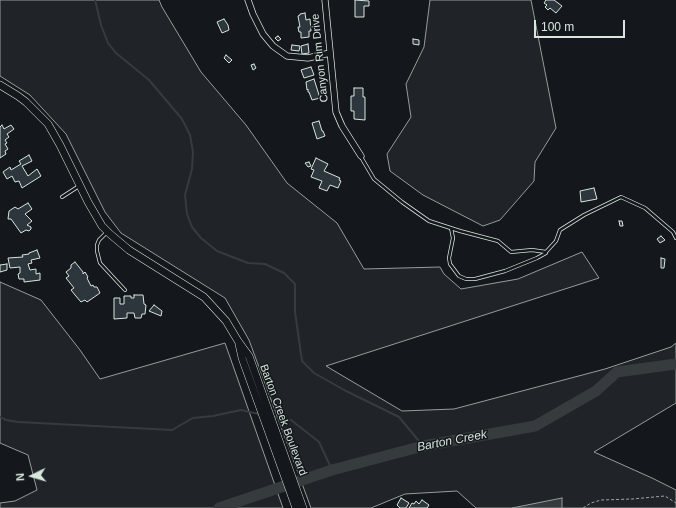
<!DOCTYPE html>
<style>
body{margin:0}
#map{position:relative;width:676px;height:508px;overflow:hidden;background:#14181c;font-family:Arial,sans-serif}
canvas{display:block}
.north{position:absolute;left:12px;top:456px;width:40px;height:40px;-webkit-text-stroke:3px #14181c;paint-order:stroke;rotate:265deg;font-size:11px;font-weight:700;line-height:16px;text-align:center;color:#d8e6dc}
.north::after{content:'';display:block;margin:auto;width:14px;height:18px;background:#d8e6dc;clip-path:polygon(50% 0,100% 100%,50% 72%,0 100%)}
.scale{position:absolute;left:534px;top:20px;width:91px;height:18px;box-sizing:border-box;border:2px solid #d8e6dc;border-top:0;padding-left:5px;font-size:12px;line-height:14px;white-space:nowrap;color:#d8e6dc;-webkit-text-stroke:3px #14181c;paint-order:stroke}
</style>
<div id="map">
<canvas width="676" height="508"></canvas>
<div class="north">N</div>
<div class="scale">100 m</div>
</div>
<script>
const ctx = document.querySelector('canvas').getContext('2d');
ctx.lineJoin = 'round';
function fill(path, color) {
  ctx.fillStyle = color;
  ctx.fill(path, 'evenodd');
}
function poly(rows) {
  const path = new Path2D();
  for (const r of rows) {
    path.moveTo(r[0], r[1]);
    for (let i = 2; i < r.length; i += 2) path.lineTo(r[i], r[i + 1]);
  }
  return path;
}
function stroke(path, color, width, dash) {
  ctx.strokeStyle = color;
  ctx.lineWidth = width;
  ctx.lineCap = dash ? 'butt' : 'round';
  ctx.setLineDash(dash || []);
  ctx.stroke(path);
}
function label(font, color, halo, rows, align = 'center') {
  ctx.font = font + ' Arial,sans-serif';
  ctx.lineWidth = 3;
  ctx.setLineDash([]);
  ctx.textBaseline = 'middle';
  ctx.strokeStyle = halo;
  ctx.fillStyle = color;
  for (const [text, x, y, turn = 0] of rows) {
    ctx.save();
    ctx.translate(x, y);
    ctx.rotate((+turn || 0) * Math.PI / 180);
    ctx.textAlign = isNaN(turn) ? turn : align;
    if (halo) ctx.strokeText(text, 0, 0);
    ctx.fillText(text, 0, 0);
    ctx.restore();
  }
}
const green = poly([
 [0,0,159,0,162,7,201,72,246,125,287,183,337,223,364,269,440,267,444,274,461,289,518,279,582,252,599,278,326,366,402,411,454,409,605,369,671,347,676,343,676,403,594,452,652,478,676,490,676,508,476,508,457,491,405,494,371,508,311,508,249,340,225,298,121,233,105,212,66,134,30,95,0,76,0,0],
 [430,0,531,0,556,128,535,162,534,181,500,220,483,226,423,195,390,171,387,154,411,117,406,84,424,47,430,0],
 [0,282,41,300,80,350,100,379,225,343,283,508,0,508,0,503,15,501,37,490,28,455,0,443,0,282]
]);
fill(green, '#202428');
stroke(green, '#939e99', 1);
const water = poly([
 [562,498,562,508,512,508,562,498]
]);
fill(water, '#363b3e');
stroke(water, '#939e99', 1);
stroke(poly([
 [95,0,101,25,108,43,116,53,149,80,182,119,190,135,193,152,192,169,185,195,187,214,192,227,201,238,217,251,248,263,265,264,284,273,295,284,295,312,302,361,314,373,346,391,399,417,423,446],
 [0,417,6,420,18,422,172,430,193,418,213,416,241,410,259,414],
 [273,417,291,420,319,442,332,470]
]), '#363b3e', 2);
stroke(poly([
 [219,508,332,470,423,446,535,426,596,391,617,372,676,364]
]), '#363b3e', 11);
const building = poly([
 [355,0,369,1,369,6,364,6,364,17,355,17,355,0],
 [546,0,554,0,562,6,556,13,550,8,548,10,545,7,547,5,544,3,546,0],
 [305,13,306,20,310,19,311,31,309,31,309,37,301,38,301,32,299,32,298,27,300,27,298,16,300,15,300,14,305,13],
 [224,19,228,25,229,30,222,33,217,22,224,19],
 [278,36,281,39,278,41,275,38,278,36],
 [413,39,419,40,419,45,413,44,413,39],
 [308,44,309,53,302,54,301,46,308,44],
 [292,45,300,46,299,51,291,50,292,45],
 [226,55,232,60,229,63,224,58,226,55],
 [254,64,256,68,253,70,251,65,254,64],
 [311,67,314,75,304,78,301,70,311,67],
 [314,79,320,98,312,100,309,92,308,92,308,89,307,90,306,82,314,79],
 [354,88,363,88,363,97,365,97,365,120,354,119,354,111,351,111,351,96,354,96,354,88],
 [319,121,322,131,323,131,325,136,317,139,312,123,319,121],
 [2,125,4,129,11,125,14,129,7,134,9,137,5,140,7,143,5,144,8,149,5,151,6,154,0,158,0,127,2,125],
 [29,155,32,161,22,166,28,176,37,169,41,176,22,188,19,181,15,182,12,176,7,179,3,172,10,167,11,170,21,164,19,161,29,155],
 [316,158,328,164,324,171,340,178,339,180,341,181,338,188,330,185,327,191,319,188,322,181,311,177,314,170,311,169,316,158],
 [309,162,311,166,308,167,305,163,309,162],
 [594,188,597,199,581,202,580,191,594,188],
 [28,203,32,209,25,214,32,221,27,225,31,227,31,229,29,231,26,230,21,233,11,219,8,219,9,211,15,207,18,209,28,203],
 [619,221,622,221,623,226,620,226,619,221],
 [661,236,665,240,660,243,657,239,661,236],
 [37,250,40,258,31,260,32,263,28,264,30,270,36,269,36,274,40,273,40,280,24,282,24,279,19,279,18,274,20,273,20,267,10,268,8,258,23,257,22,255,29,254,29,253,37,250],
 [661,258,665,259,664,268,661,268,661,258],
 [75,262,83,272,83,274,85,272,88,277,87,278,91,286,93,285,94,287,97,287,100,293,87,302,85,300,81,302,75,295,71,290,74,288,66,278,69,276,66,272,71,268,71,265,75,262],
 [7,264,7,270,0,272,0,265,7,264],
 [134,295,143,295,144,304,146,305,145,314,142,314,141,318,135,318,134,313,127,313,127,318,114,319,114,298,120,298,120,304,124,304,124,296,131,296,131,298,134,298,134,295],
 [154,305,162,311,161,316,149,311,154,305],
 [401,498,409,503,406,508,400,508,397,505,401,498],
 [422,500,429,505,427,508,409,508,412,503,414,504,416,501,419,504,422,500]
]);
fill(building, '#2c363c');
stroke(building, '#d8e6dc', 1);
const service = poly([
 [361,157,374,179,402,202,429,221,460,231,498,241,511,252,532,250,546,252,556,241,560,230,584,215,621,197,645,208,673,232,676,238],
 [62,197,79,186],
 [451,228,453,238,449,258,450,264,459,276,466,279,475,279,505,271,537,258,546,253],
 [107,232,99,240,97,245,97,251,100,263,125,290]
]);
const minor = poly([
 [248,0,253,14,263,34,273,46,287,56,308,58,330,53],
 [325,0,336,112,342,126,361,156]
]);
const tertiary = poly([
 [0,85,18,96,26,102,48,124,60,145,88,202,102,226,110,234,129,250,204,297,226,321,238,341,249,356,303,508],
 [239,344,242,358,296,508]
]);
stroke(service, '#d8e6dc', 4);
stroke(minor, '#d8e6dc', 7);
stroke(tertiary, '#d8e6dc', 8);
stroke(poly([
 [583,508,591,503,601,500,632,499,665,496,676,503]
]), '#9da8a2', 1, [3, 2]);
stroke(service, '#14181c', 2.5);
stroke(minor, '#14181c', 5.5);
stroke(tertiary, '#14181c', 7);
label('11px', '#d8e6dc', '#14181c', [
 ["Canyon Rim Drive",320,58,-96],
 ["Barton Creek Boulevard",283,420,70]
]);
label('italic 12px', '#d8e6dc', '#14181c', [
 ["Barton Creek",452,441,-11]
]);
</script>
